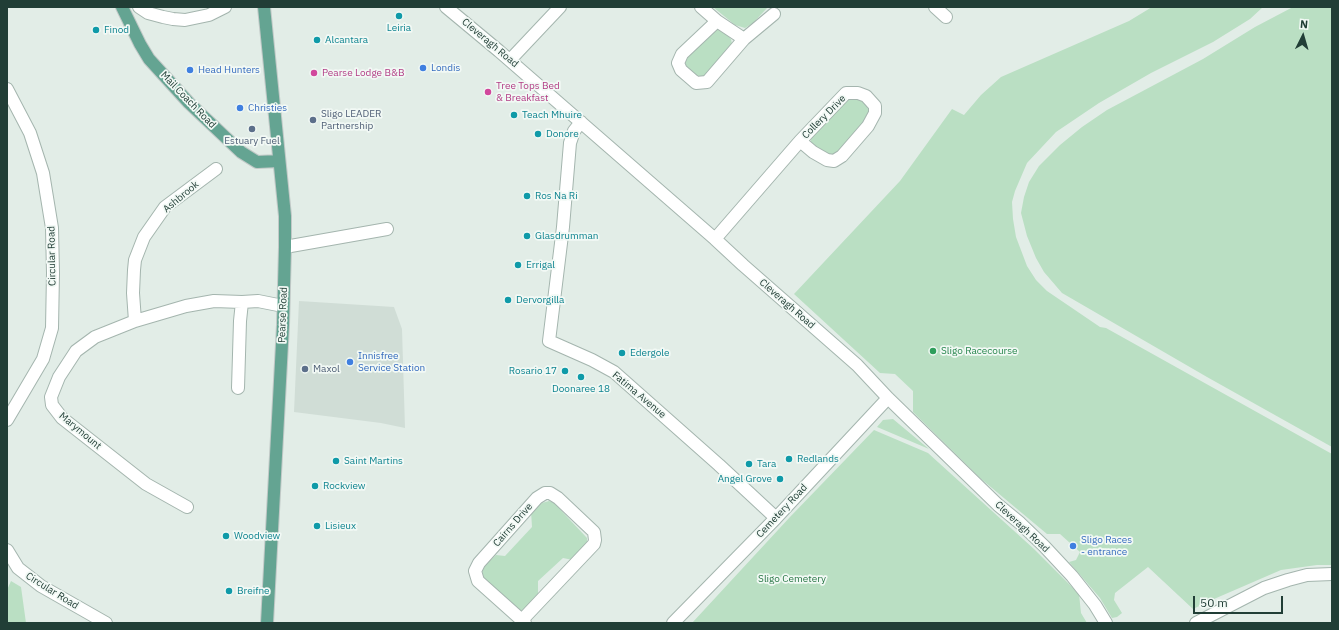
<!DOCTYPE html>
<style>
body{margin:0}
#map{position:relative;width:1339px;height:630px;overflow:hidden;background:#e2ede7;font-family:"IBM Plex Sans",sans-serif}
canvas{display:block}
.frame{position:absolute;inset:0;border:8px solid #213e36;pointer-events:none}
.north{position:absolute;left:1283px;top:16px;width:40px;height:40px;-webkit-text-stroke:3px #f2f9f5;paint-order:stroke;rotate:5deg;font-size:11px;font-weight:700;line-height:16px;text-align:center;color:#213e36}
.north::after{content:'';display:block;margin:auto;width:14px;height:18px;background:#213e36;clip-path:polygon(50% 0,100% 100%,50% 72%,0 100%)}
.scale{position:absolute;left:1193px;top:596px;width:90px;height:18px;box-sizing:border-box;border:2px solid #213e36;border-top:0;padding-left:5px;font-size:12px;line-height:14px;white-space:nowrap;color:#213e36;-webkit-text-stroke:3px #f2f9f5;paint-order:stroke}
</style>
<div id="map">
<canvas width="1339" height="630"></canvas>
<div class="frame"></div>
<div class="north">N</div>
<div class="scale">50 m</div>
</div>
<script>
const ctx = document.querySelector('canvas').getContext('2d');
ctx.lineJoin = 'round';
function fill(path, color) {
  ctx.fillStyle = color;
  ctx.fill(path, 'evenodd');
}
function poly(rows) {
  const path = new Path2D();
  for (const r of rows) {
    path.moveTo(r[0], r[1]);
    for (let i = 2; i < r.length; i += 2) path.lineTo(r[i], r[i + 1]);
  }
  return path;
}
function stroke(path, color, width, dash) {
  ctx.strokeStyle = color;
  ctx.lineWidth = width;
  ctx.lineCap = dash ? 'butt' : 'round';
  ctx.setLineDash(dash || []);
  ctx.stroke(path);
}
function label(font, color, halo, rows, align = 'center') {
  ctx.font = font + ' "IBM Plex Sans",sans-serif';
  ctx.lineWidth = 3.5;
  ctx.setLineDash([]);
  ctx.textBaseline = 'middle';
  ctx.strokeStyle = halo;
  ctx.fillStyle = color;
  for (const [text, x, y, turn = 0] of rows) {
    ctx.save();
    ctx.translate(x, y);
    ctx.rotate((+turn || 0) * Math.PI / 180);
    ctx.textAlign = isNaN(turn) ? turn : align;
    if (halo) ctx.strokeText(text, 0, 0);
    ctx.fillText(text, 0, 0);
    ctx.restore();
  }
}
fill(poly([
 [299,301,394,307,402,329,405,428,381,423,294,412]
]), '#d0ddd6');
fill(poly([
 [713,7,768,7,753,23,745,28,735,25],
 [1152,7,1263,7,1250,19,1213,42,1151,73,1099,103,1056,132,1027,163,1015,191,1012,202,1013,219,1016,237,1027,266,1036,280,1047,291,1100,327,1106,328,1332,454,1332,565,1317,565,1281,570,1214,599,1193,609,1148,567,1115,593,1114,600,1122,613,1117,617,1112,618,1100,598,1069,562,1076,560,1080,552,1060,534,1047,534,980,478,913,412,913,391,895,374,880,373,794,294,900,181,952,109,964,115,981,95,1001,77,1129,21],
 [1293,7,1332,7,1332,447,1207,377,1062,293,1044,272,1036,258,1027,236,1021,213,1024,197,1029,182,1039,166,1060,145,1082,127,1107,110,1203,59,1255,27],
 [719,29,724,32,731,39,732,44,729,50,703,77,697,78,687,68,685,62,688,57,714,31],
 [847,98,856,98,866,103,869,112,866,119,835,156,830,157,819,150,811,142,811,138],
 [893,419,929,449,877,427,883,420],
 [874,430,928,453,1034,549,1079,594,1081,613,1087,623,692,623,790,517],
 [549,501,554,503,587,538,587,544,573,560,563,558,538,581,538,596,520,612,483,578,482,568,496,555,505,556,532,527,531,511,542,503],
 [11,581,21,587,26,623,7,623,7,590]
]), '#badfc3');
const minor = poly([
 [139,7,148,13,163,17,173,19,185,20,209,15,225,7],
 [446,7,499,51,715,239,743,265,857,365,888,398,998,505,1020,523,1044,546,1072,576,1095,605,1106,623],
 [701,7,717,21,744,39],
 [935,7,946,17],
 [717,21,682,54,678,63,681,70,696,83,707,82,744,39,774,14],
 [510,60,560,7],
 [7,89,30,133,43,173,52,228,53,273,52,328,43,359,7,420],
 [581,122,574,131,570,143,563,227,549,341,592,360,614,372,719,465,776,518],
 [715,239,800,141,846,93,858,93,866,96,875,106,875,113,868,126,842,156,834,161,827,160,813,152,800,141],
 [285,247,387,229],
 [242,302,258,301,283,306],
 [135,321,133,293,134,270,135,260,144,237,165,207,216,169],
 [187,507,146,484,62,418,52,405,51,397,59,377,76,351,95,337,135,321,186,306,214,301,242,302,240,321,238,388],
 [7,550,18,568,41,586,106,623],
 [522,620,594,544,595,540,594,532,558,498,550,493,545,493,537,498,479,563,475,571,478,581,525,623],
 [673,623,776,518,888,398],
 [1196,623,1264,588,1288,580,1307,575,1332,574]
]);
const major = poly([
 [122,7,140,44,149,59,189,103,241,152,257,162,279,161],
 [264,7,285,216,285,247,283,325,267,623]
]);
stroke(minor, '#a4b5ae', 14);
stroke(major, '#c1c9c7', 14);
stroke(minor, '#fff', 12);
stroke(major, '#64a492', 12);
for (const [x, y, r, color] of [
 [399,16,4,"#0f9aa8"],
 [96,30,4,"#0f9aa8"],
 [317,40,4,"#0f9aa8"],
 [423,68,4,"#3f7fe0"],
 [190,70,4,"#3f7fe0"],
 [314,73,4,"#d1479c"],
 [488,92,4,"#d1479c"],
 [240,108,4,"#3f7fe0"],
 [514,115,4,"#0f9aa8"],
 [313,120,4,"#5c6f8a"],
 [252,129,4,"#5c6f8a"],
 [538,134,4,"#0f9aa8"],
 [527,196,4,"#0f9aa8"],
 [527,236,4,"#0f9aa8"],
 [518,265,4,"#0f9aa8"],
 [508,300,4,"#0f9aa8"],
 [933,351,4,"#2e9e5b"],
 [622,353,4,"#0f9aa8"],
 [350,362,4,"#3f7fe0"],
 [305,369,4,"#5c6f8a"],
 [565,371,4,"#0f9aa8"],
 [581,377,4,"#0f9aa8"],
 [789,459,4,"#0f9aa8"],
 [336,461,4,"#0f9aa8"],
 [749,464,4,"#0f9aa8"],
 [780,479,4,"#0f9aa8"],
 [315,486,4,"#0f9aa8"],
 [317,526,4,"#0f9aa8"],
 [226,536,4,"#0f9aa8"],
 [1073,546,4,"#3f7fe0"],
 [229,591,4,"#0f9aa8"]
]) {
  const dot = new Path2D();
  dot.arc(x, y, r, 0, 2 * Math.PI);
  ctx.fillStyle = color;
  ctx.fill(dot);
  stroke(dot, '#f2f9f5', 1.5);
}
label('10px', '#0d838f', '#f2f9f5', [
 ["Leiria",399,28,"center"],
 ["Finod",104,30],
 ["Alcantara",325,40],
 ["Teach Mhuire",522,115],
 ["Donore",546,134],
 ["Ros Na Ri",535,196],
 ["Glasdrumman",535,236],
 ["Errigal",526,265],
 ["Dervorgilla",516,300],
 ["Edergole",630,353],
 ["Rosario 17",557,371,"right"],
 ["Doonaree 18",581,389,"center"],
 ["Redlands",797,459],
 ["Saint Martins",344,461],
 ["Tara",757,464],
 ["Angel Grove",772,479,"right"],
 ["Rockview",323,486],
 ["Lisieux",325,526],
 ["Woodview",234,536],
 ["Breifne",237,591]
], 'left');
label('10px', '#213e36', '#f2f9f5', [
 ["Cleveragh Road",490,43,40],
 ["Mail Coach Road",188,100,46],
 ["Collery Drive",824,117,-45],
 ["Ashbrook",181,197,-40],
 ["Circular Road",52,256,-91],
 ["Cleveragh Road",787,304,41],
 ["Pearse Road",283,315,-88],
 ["Fatima Avenue",639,395,40],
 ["Marymount",80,431,40],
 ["Cemetery Road",782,511,-47],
 ["Cairns Drive",513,525,-49],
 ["Cleveragh Road",1022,527,43],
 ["Circular Road",52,591,32]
]);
label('10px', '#366cbe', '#f2f9f5', [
 ["Londis",431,68],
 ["Head Hunters",198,70],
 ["Christies",248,108],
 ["Innisfree",358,356],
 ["Service Station",358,368],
 ["Sligo Races",1081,540],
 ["- entrance",1081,552]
], 'left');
label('10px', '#b23c85', '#f2f9f5', [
 ["Pearse Lodge B&B",322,73],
 ["Tree Tops Bed",496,86],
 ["& Breakfast",496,98]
], 'left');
label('10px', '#4e5e75', '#f2f9f5', [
 ["Sligo LEADER",321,114],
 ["Partnership",321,126],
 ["Estuary Fuel",252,141,"center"],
 ["Maxol",313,369]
], 'left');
label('10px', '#27864d', '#f2f9f5', [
 ["Sligo Racecourse",941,351]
], 'left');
label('10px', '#297746', '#f2f9f5', [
 ["Sligo Cemetery",792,579]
]);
</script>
